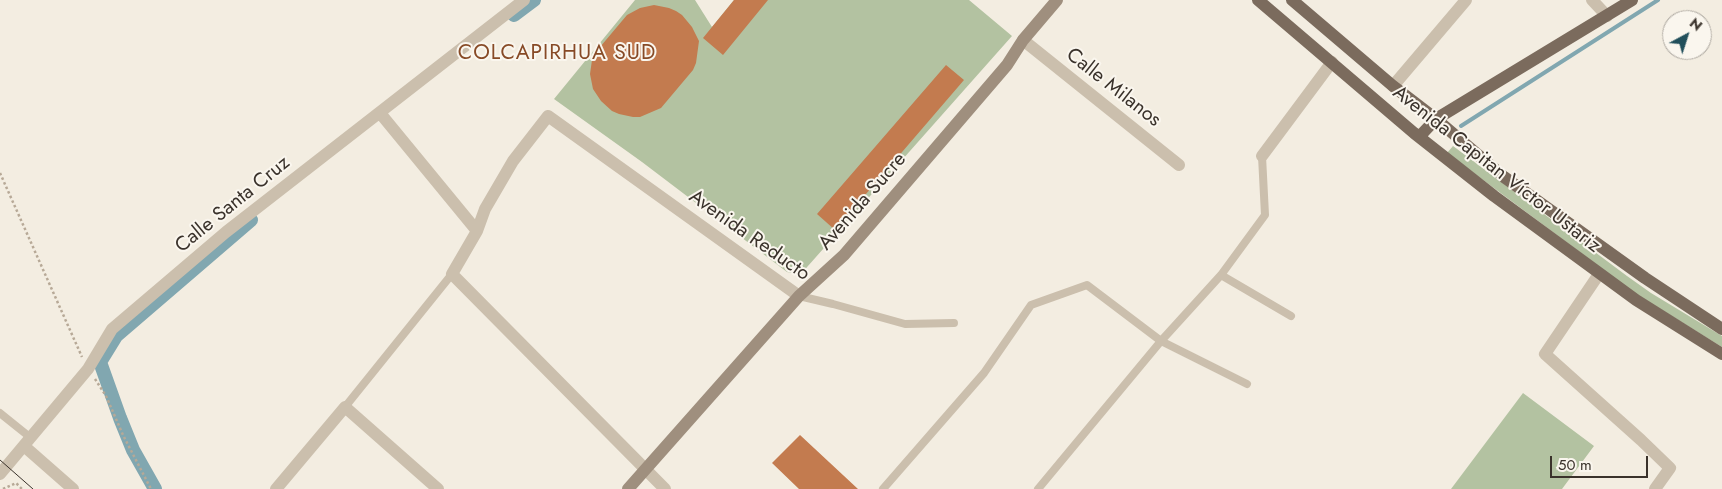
<!DOCTYPE html>
<meta charset="utf-8">
<style>
body{margin:0}
#map{position:relative;width:1722px;height:489px;overflow:hidden;background:#f3ede1;font-family:Jost,sans-serif}
canvas{display:block}
.north{position:absolute;left:1662px;top:10px;width:50px;height:50px;box-sizing:border-box;background:#faf6ee;border:1px solid #ada8a0;border-radius:50%;rotate:40deg;font-size:14px;font-weight:700;line-height:20px;text-align:center;color:#3a322b}
.north::after{content:'';display:block;margin:auto;width:18px;height:22px;background:#214f5b;clip-path:polygon(50% 0,100% 100%,50% 72%,0 100%)}
.scale{position:absolute;left:1550px;top:456px;width:98px;height:22px;box-sizing:border-box;border:2px solid #3a322b;border-top:0;padding-left:6px;font-size:15px;line-height:18px;white-space:nowrap;color:#3a322b;-webkit-text-stroke:4px #faf6ee;paint-order:stroke}
</style>
<div id="map">
<canvas width="1722" height="489"></canvas>
<div class="north">N</div>
<div class="scale">50 m</div>
</div>
<script>
const ctx = document.querySelector('canvas').getContext('2d');
ctx.lineJoin = 'round';
function fill(path, color) {
  ctx.fillStyle = color;
  ctx.fill(path, 'evenodd');
}
function poly(rows) {
  const path = new Path2D();
  for (const r of rows) {
    path.moveTo(r[0], r[1]);
    for (let i = 2; i < r.length; i += 2) path.lineTo(r[i], r[i + 1]);
  }
  return path;
}
function stroke(path, color, width, dash) {
  ctx.strokeStyle = color;
  ctx.lineWidth = width;
  ctx.lineCap = dash ? 'butt' : 'round';
  ctx.setLineDash(dash || []);
  ctx.stroke(path);
}
function label(font, color, halo, rows, align = 'center') {
  ctx.font = font + ' Jost,sans-serif';
  ctx.lineWidth = 4;
  ctx.setLineDash([]);
  ctx.textBaseline = 'middle';
  ctx.strokeStyle = halo;
  ctx.fillStyle = color;
  for (const [text, x, y, turn = 0] of rows) {
    ctx.save();
    ctx.translate(x, y);
    ctx.rotate((+turn || 0) * Math.PI / 180);
    ctx.textAlign = isNaN(turn) ? turn : align;
    if (halo) ctx.strokeText(text, 0, 0);
    ctx.fillText(text, 0, 0);
    ctx.restore();
  }
}
fill(poly([
 [635,0,695,0,712,27,734,0,969,0,1012,36,800,275,787,272,642,162,554,99],
 [1453,146,1627,276,1651,293,1722,336,1722,347,1636,294,1447,153],
 [1523,393,1594,446,1562,489,1451,489]
]), '#b3c2a1');
stroke(poly([
 [1461,126,1658,0]
]), '#81a7b0', 4);
stroke(poly([
 [514,15,534,0],
 [155,489,133,450,120,418,100,362,116,336,251,220]
]), '#81a7b0', 14);
fill(poly([
 [734,0,768,0,723,55,703,38],
 [654,5,669,8,676,11,682,15,692,27,699,41,696,63,693,70,661,108,640,117,633,117,619,114,612,111,601,101,593,89,590,74,592,60,595,53,627,15,640,8],
 [946,65,964,80,835,230,817,214],
 [800,435,858,489,799,489,772,463]
]), '#c37b4f');
stroke(poly([
 [0,173,82,357],
 [95,379,106,396,123,435,151,489],
 [3,489,16,483,22,489]
]), '#b7a997', 2.5, [2.5, 2.5]);
stroke(poly([
 [1221,275,1291,316],
 [799,296,833,304,905,324,954,323],
 [345,407,452,274],
 [0,413,31,438],
 [883,489,984,373,1031,305,1087,285,1161,341,1247,384],
 [1038,489,1161,341,1221,275,1265,215,1262,156]
]), '#cbbfad', 8);
stroke(poly([
 [1592,0,1607,16],
 [1023,40,1179,165],
 [1393,86,1466,0],
 [380,113,477,231],
 [1262,156,1332,62],
 [1599,274,1545,354,1641,440,1670,468,1655,489],
 [24,446,73,489],
 [0,474,88,369,112,329,226,232,524,0],
 [276,489,345,407,438,489],
 [665,489,452,274,477,231,485,209,513,161,548,116,799,296]
]), '#cbbfad', 12);
stroke(poly([
 [628,489,799,296,844,255,1007,65,1023,40,1057,0]
]), '#9f8f7e', 12);
stroke(poly([
 [1258,0,1414,133,1494,196,1636,300,1722,354],
 [1292,0,1393,86,1436,119,1504,177,1645,278,1722,329],
 [1419,137,1436,119,1632,0]
]), '#7b6b5d', 12);
stroke(poly([
 [0,460,33,489]
]), '#3a322b', 1);
label('20px', '#3a322b', '#faf6ee', [
 ["Calle Milanos",1113,88,38],
 ["Avenida Capitan Víctor Ustariz",1496,170,38],
 ["Avenida Sucre",863,202,-49],
 ["Calle Santa Cruz",233,205,-39],
 ["Avenida Reducto",749,236,35]
]);
ctx.letterSpacing = '1px';
label('21px', '#874a26', '#faf6ee', [
 ["COLCAPIRHUA SUD",557,54]
]);
ctx.letterSpacing = '0px';
</script>
